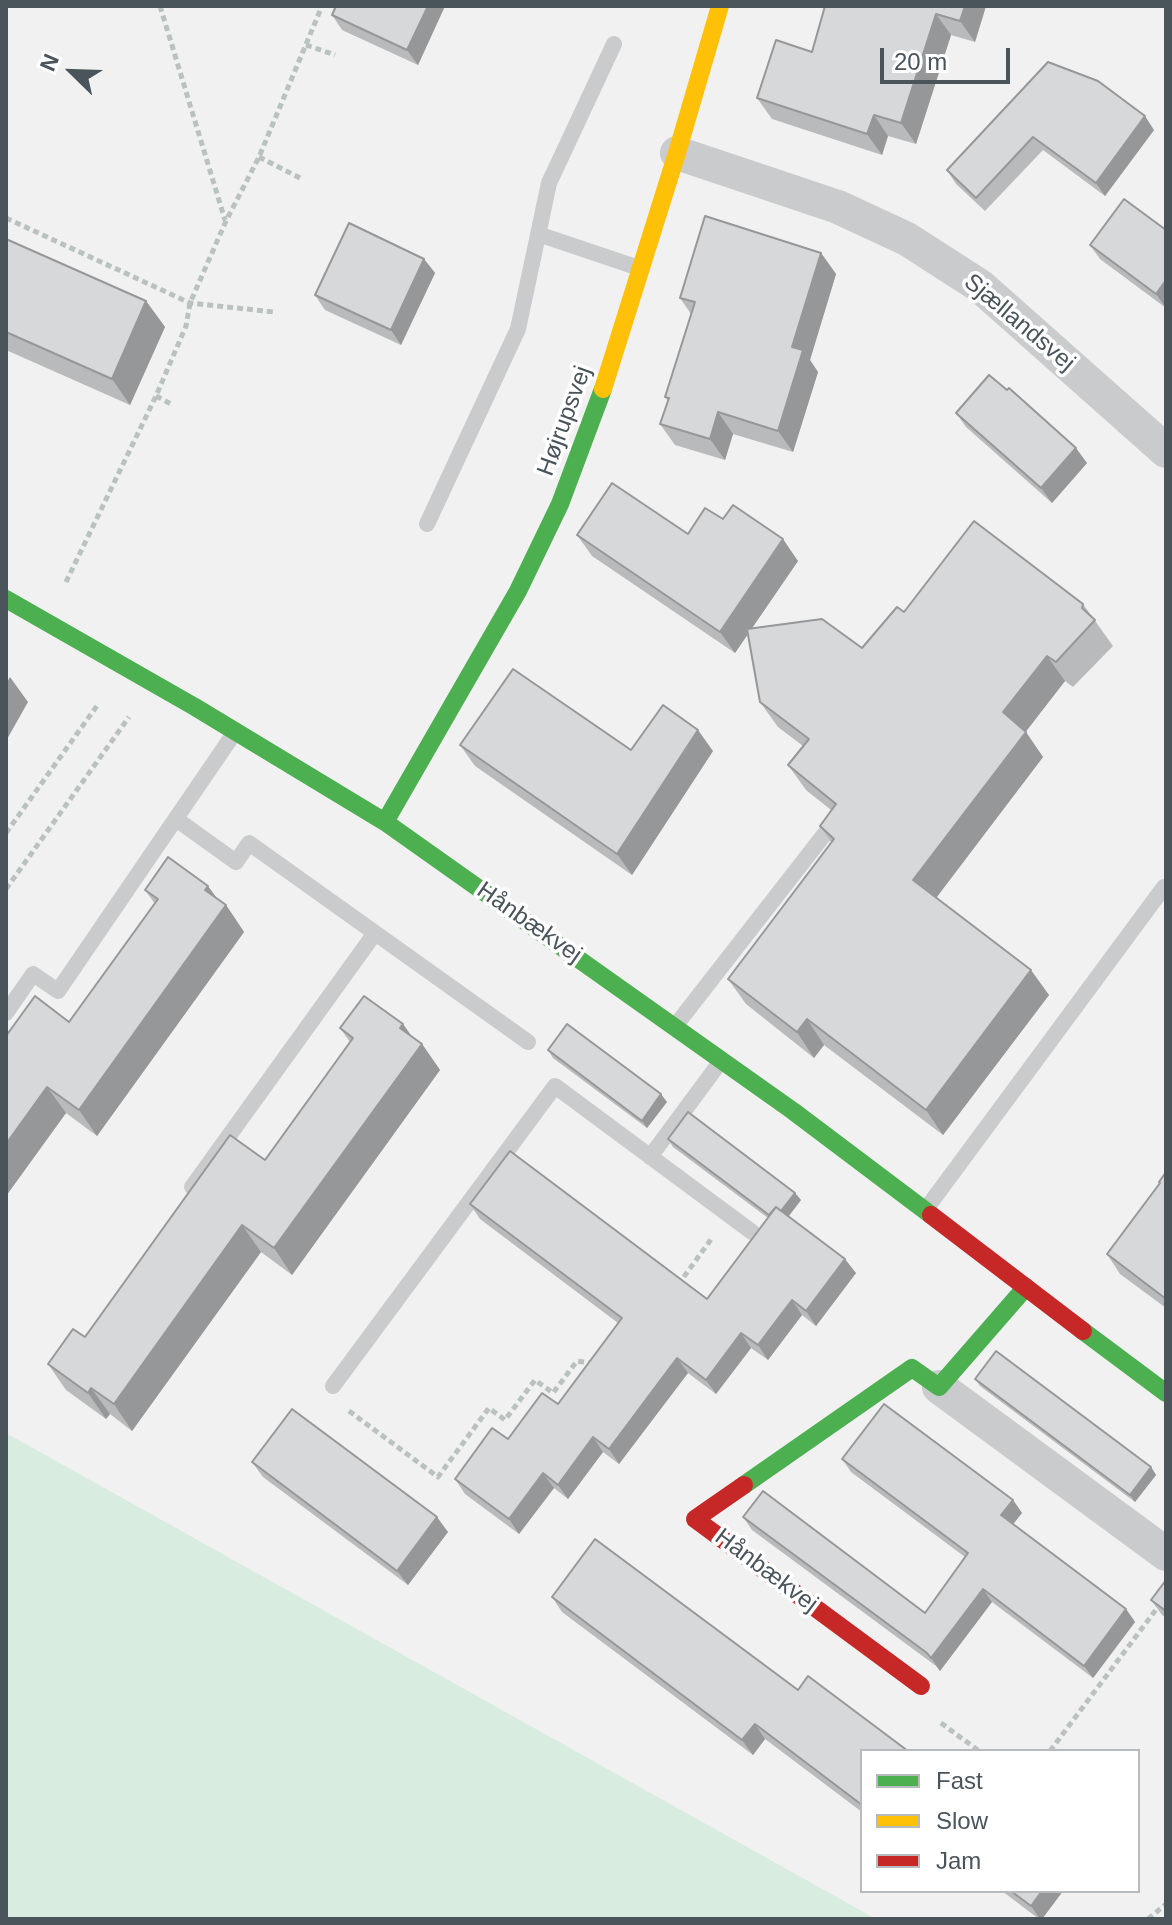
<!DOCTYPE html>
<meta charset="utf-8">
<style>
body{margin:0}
#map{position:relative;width:1172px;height:1925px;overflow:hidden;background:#f1f1f1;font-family:Arial,sans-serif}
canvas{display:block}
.frame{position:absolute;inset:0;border:8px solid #4a545b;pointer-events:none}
.legend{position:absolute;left:860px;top:1749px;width:280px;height:144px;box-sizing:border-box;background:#fff;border:2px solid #b7bbbd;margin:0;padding:10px 14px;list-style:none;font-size:24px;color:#4a545b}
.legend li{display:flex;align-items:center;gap:16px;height:40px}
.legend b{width:40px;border:2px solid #b7bbbd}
.north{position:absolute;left:32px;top:32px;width:80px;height:80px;-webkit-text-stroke:6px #fff;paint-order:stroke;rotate:293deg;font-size:22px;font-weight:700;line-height:32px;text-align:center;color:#4a545b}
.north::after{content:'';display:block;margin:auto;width:28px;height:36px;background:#4a545b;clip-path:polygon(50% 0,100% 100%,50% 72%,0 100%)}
.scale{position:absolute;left:880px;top:48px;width:130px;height:36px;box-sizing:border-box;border:4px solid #4a545b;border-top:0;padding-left:10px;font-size:24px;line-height:28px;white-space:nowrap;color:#4a545b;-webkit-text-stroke:6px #fff;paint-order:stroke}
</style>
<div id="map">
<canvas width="1172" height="1925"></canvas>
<div class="frame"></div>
<ul class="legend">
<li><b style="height:10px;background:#4caf50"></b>Fast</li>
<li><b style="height:10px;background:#ffc107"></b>Slow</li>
<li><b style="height:10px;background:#c62828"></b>Jam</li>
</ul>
<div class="north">N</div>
<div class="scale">20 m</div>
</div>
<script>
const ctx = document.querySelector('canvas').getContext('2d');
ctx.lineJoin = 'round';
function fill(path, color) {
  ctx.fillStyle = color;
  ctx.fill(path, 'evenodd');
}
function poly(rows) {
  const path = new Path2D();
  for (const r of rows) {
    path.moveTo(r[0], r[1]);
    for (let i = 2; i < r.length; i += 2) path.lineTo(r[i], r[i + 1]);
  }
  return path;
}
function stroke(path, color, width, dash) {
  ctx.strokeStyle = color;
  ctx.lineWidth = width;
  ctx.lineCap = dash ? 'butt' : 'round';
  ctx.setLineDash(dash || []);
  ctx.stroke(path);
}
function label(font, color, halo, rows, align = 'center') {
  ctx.font = font + ' Arial,sans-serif';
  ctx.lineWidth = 7;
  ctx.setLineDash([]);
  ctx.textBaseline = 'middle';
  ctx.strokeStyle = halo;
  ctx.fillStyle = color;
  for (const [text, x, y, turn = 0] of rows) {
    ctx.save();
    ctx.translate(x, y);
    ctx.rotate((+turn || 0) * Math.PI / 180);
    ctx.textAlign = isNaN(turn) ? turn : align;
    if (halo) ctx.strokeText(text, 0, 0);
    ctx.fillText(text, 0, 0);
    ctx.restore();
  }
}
fill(poly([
 [6,1433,876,1919,6,1919]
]), '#d8eddf');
stroke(poly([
 [160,6,225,220],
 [306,45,335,55],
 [259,157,302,179],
 [6,218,190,303,274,312],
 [156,396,171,404],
 [66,582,156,396,186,326,190,303,226,221,259,157,322,6],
 [6,833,99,703],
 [6,889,129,717],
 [678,1285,712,1238],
 [349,1411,438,1477,489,1408,505,1420,535,1380,553,1393,577,1361,592,1363],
 [941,1723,979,1751],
 [1050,1751,1161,1603],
 [1148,1919,1166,1904]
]), '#b9c2bf', 5, [6, 4]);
stroke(poly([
 [538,234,639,268],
 [427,524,518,329,549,183,614,44],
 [176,819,236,862,249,843,528,1042],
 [6,1013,33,974,58,991,235,732],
 [676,1025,827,831],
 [650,1157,721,1061],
 [192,1187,375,933],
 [926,1209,1164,887],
 [333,1386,555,1086,752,1232]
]), '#c9cbcc', 16);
stroke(poly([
 [677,153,838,207,907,239,980,286,1166,451],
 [939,1387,1166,1554]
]), '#c9cbcc', 34);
stroke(poly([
 [6,599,195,707,385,822,793,1111,931,1215],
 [385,822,518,591,560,504,603,389],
 [1083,1331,1166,1393],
 [744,1485,912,1368,939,1387,1026,1287]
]), '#4caf50', 18);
stroke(poly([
 [603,389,677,153,720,6]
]), '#ffc107', 18);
stroke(poly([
 [931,1215,1083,1331],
 [744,1485,695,1519,921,1686]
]), '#c62828', 18);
fill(poly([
 [445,6,418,65,342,30,332,15],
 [825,6,986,6,975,42,951,35,916,144,888,136,882,155,772,119,757,98,812,52],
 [1048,62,1154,130,1105,196,1043,150,985,211,956,184,947,170],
 [1166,230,1166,308,1100,259,1090,245],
 [6,239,146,301,165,327,130,405,6,350],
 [821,253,836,274,810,360,818,372,793,452,733,434,725,460,675,445,660,424,668,401,665,397,691,314,680,298],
 [424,259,435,273,401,345,325,310,315,295],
 [956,413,1087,463,1052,503,966,427],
 [723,519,798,561,752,628,862,648,904,612,1083,604,1113,646,1073,687,1065,681,1025,732,1043,757,936,898,1049,995,943,1135,824,1045,814,1058,746,1004,728,979,831,842,820,826,831,810,806,790,788,765,803,746,778,727,760,702,748,634,735,653,592,556,577,535,688,534],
 [460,745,631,750,713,751,632,875,475,766],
 [145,890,218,899,226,905,244,932,97,1136,66,1113,6,1196,6,1036,69,1022,155,904],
 [403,1024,412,1037,422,1044,440,1070,292,1275,261,1252,132,1431,110,1414,106,1419,66,1390,48,1364,85,1337,265,1160,350,1042,340,1028],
 [548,1050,667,1102,647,1128,553,1058],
 [668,1139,795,1193,801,1200,789,1216,856,1273,816,1326,802,1315,768,1360,751,1348,716,1394,688,1373,619,1464,603,1452,568,1499,554,1488,519,1534,465,1494,455,1479,508,1439,558,1404,618,1323,480,1219,470,1204,707,1299,768,1218,673,1147],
 [1166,1172,1166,1308,1120,1274,1107,1254,1160,1183],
 [975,1379,1151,1467,1156,1475,1135,1502,980,1386],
 [842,1459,1013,1500,1022,1513,1013,1524,1126,1609,1135,1622,1093,1678,992,1602,940,1671,936,1666,752,1530,743,1517,925,1613,965,1557,851,1472],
 [252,1462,448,1532,408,1585,263,1477],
 [1166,1580,1166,1618,1162,1615,1151,1600],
 [552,1597,798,1690,862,1751,862,1812,765,1739,753,1755,562,1612],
 [1002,1891,1063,1891,1042,1919,1039,1919]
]), '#b9babb');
fill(poly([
 [428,6,445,6,418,65,407,50],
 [965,6,986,6,975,42,960,21],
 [936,14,951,35,916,144,901,123],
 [874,115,888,136,882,155,867,134],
 [1145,116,1154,130,1105,196,1096,183],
 [821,253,836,274,810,360,818,372,793,452,778,431,792,347],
 [424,259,435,273,401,345,391,330],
 [1166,280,1166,308,1156,294],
 [146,301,165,327,130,405,112,379],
 [718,412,733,434,725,460,710,439],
 [1076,448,1087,463,1052,503,1041,488],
 [783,539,798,561,735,653,720,632],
 [1047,656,1065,681,1021,738,1003,712],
 [10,677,28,702,6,741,6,684],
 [698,730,713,751,632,875,617,854],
 [1026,732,1043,757,930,906,913,880],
 [208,886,224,908,226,905,244,932,97,1136,79,1110],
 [1031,970,1049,995,943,1135,926,1110],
 [807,1019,824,1045,814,1058,797,1032],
 [403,1024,419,1047,422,1044,440,1070,292,1275,274,1248],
 [47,1087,66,1113,6,1196,6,1144],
 [661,1094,667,1102,647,1128,642,1121],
 [795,1193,801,1200,780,1227,775,1219],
 [242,1225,261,1252,132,1431,114,1404],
 [845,1259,856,1273,816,1326,806,1311],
 [792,1300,802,1315,768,1360,758,1345],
 [741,1333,751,1348,716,1394,706,1380],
 [677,1358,688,1373,619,1464,609,1449],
 [91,1388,110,1414,106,1419,88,1393],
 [593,1437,603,1452,568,1499,558,1485],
 [1151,1467,1156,1475,1135,1502,1130,1495],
 [543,1473,554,1488,519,1534,509,1519],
 [1013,1500,1022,1513,1010,1528,1001,1515],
 [437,1517,448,1532,408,1585,397,1571],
 [983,1589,992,1602,940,1671,931,1658],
 [1126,1609,1135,1622,1093,1678,1084,1666],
 [755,1724,765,1739,753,1755,742,1740],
 [1042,1891,1063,1891,1042,1919,1040,1919,1031,1906]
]), '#969799');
const building = poly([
 [336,6,428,6,407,50,332,15,336,6],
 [825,6,965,6,960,21,936,14,901,123,874,115,867,134,757,98,776,40,812,52,825,6],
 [1048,62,1098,81,1145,116,1096,183,1033,137,976,198,947,170,1048,62],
 [1124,199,1166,230,1166,280,1156,294,1090,245,1124,199],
 [705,216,821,253,792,347,803,350,778,431,718,412,710,439,660,424,669,398,665,397,695,302,680,298,705,216],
 [349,223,424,259,391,330,315,295,349,223],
 [6,239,146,301,112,379,6,332,6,239],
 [989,375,1007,390,1009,388,1076,448,1041,488,956,413,989,375],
 [612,483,688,534,705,508,723,519,733,505,783,539,720,632,577,535,612,483],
 [974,521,1083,604,1082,608,1095,620,1056,662,1047,656,1003,712,1026,732,913,880,1031,970,926,1110,807,1019,797,1032,728,979,834,839,820,826,836,804,788,765,809,739,760,702,747,629,822,619,862,648,897,607,904,612,974,521],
 [513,669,631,750,663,705,698,730,617,854,460,745,513,669],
 [168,857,208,886,205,890,226,905,79,1110,47,1087,6,1144,6,1036,35,996,69,1022,158,899,145,890,168,857],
 [364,996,403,1024,400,1028,422,1044,274,1248,242,1225,114,1404,91,1388,88,1393,48,1364,73,1329,85,1337,230,1135,265,1160,353,1038,340,1028,364,996],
 [567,1024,661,1094,642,1121,548,1050,567,1024],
 [688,1112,795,1193,781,1211,776,1207,769,1215,668,1139,688,1112],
 [510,1151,707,1299,776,1207,845,1259,806,1311,792,1300,758,1345,741,1333,706,1380,677,1358,609,1449,593,1437,558,1485,543,1473,509,1519,455,1479,492,1428,508,1439,542,1393,558,1404,622,1318,470,1204,510,1151],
 [1166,1172,1166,1299,1107,1254,1160,1183,1159,1182,1166,1172],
 [996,1351,1151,1467,1130,1495,975,1379,996,1351],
 [884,1404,1013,1500,1001,1515,1126,1609,1084,1666,983,1589,931,1658,927,1653,743,1517,763,1491,925,1613,968,1553,842,1459,884,1404],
 [292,1409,437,1517,397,1571,252,1462,292,1409],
 [595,1539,798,1690,808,1676,908,1751,862,1751,862,1805,755,1724,742,1740,552,1597,595,1539],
 [1166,1580,1166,1611,1151,1600,1166,1580],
 [1011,1891,1042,1891,1031,1906,1011,1891]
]);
fill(building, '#d7d8da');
stroke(building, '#969799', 2);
label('24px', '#4a545b', '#fff', [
 ["Sjællandsvej",1019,323,40],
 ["Højrupsvej",565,421,-70],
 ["Hånbækvej",529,923,35],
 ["Hånbækvej",766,1571,37]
]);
</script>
